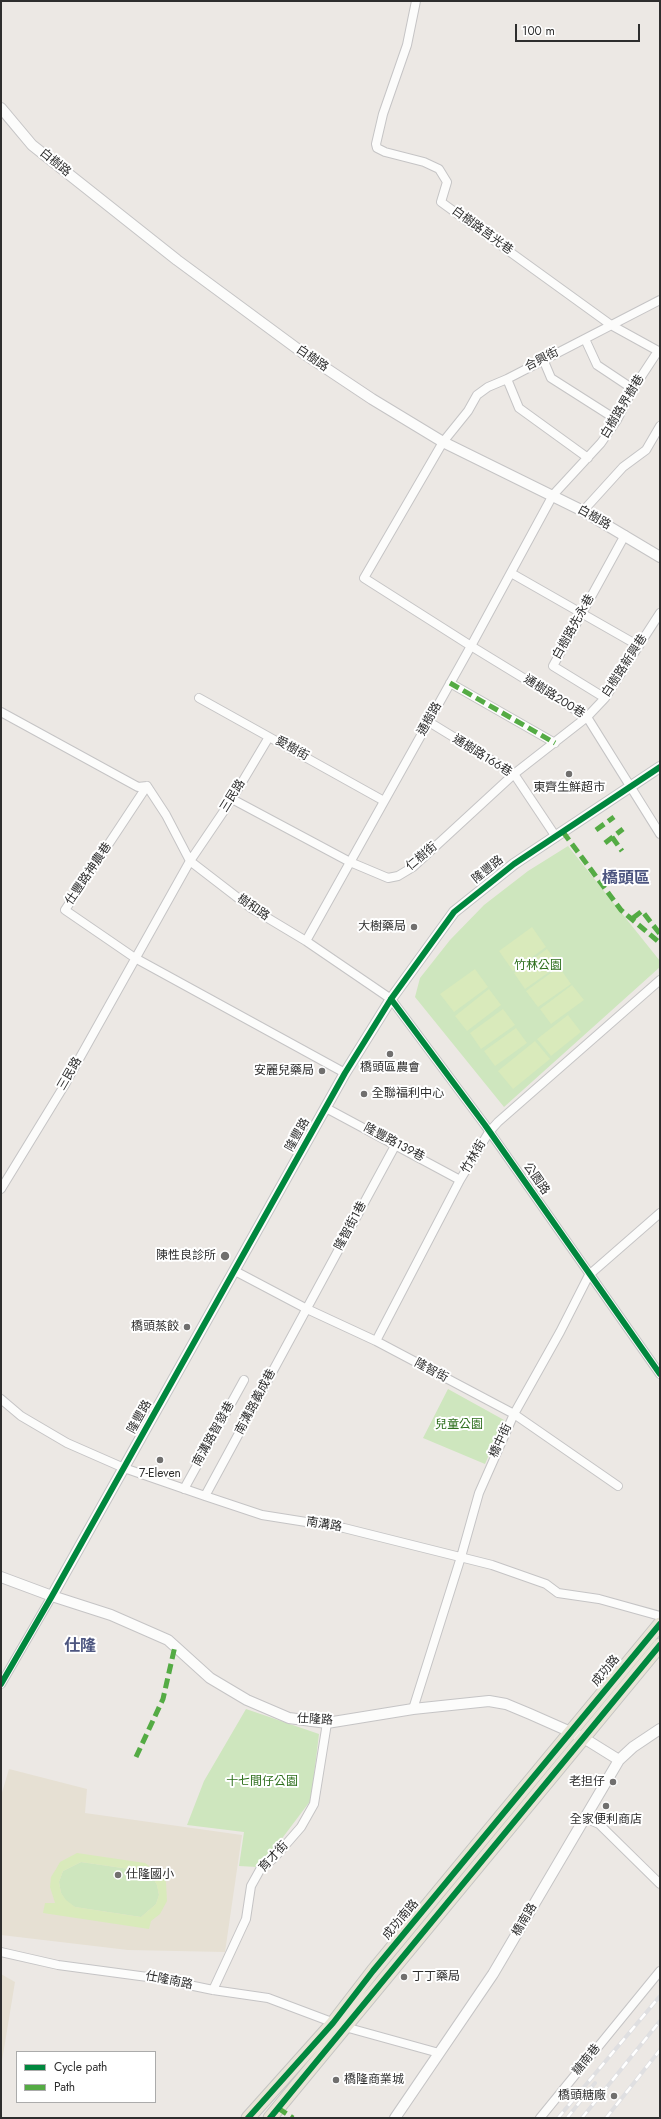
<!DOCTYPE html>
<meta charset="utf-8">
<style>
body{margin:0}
#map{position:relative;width:661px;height:2119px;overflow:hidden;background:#ece8e4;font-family:Jost,sans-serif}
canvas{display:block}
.frame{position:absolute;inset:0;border:2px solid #2e2e2e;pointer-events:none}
.legend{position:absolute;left:16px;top:2051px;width:140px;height:52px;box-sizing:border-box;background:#fff;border:1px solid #ababab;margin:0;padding:5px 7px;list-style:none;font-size:12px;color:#2e2e2e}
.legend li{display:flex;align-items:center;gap:8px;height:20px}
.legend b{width:20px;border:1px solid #ababab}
.scale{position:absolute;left:515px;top:24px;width:125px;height:18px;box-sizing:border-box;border:2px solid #2e2e2e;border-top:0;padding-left:5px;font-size:12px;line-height:14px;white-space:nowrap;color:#2e2e2e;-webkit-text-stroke:3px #fff;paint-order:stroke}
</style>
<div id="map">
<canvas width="661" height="2119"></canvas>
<div class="frame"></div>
<ul class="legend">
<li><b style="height:5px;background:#00873e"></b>Cycle path</li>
<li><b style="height:5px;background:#54ab44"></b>Path</li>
</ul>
<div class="scale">100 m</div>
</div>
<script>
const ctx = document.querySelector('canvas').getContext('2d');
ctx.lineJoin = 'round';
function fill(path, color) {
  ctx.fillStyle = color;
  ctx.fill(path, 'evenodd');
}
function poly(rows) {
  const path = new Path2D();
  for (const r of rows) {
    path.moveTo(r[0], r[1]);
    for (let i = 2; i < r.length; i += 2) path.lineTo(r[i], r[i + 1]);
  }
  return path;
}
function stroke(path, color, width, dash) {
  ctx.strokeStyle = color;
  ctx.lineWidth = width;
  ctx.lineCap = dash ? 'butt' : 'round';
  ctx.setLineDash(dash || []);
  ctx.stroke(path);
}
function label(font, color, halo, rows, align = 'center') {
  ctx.font = font + ' Jost,"Noto Sans TC",sans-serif';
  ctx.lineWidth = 4;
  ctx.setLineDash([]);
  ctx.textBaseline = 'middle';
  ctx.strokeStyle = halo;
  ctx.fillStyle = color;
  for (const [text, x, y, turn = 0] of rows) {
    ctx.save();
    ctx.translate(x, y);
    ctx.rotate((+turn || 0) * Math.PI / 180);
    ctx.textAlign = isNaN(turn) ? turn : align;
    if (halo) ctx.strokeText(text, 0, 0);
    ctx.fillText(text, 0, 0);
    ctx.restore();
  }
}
fill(poly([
 [9,1769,87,1789,85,1813,242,1835,225,1952,128,1950,1,1935,1,1796],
 [1,1974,15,1982,1,2067]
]), '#e6e0d3');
fill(poly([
 [568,846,660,961,660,967,504,1107,415,997,420,978,450,940,484,905,528,871],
 [448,1389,504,1420,485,1464,423,1438],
 [246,1709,319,1734,311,1800,268,1857,257,1867,239,1866,244,1832,187,1825,204,1781],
 [81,1862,143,1871,153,1878,157,1885,159,1895,156,1904,141,1917,75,1907,66,1901,61,1893,59,1882,63,1871]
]), '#cee6be');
fill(poly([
 [532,927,546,947,513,971,499,951],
 [547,949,559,965,525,989,514,973],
 [559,967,571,984,538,1007,526,991],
 [475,969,488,987,454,1012,440,994],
 [572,985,584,1000,551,1024,540,1009],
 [489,989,501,1005,467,1031,455,1016],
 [503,1009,515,1025,481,1049,470,1033],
 [568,1015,581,1032,551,1056,537,1039],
 [516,1028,527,1043,495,1066,484,1051],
 [535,1041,550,1059,513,1089,498,1071],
 [77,1853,145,1863,162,1875,166,1882,167,1901,160,1914,151,1921,149,1929,43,1913,45,1903,55,1903,50,1887,51,1877,56,1869,60,1862],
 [81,1862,143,1871,153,1878,157,1885,159,1895,156,1904,141,1917,75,1907,66,1900,61,1893,59,1882,63,1871]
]), '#d9eabb');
const minor = poly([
 [416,1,407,45,383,114,376,144,377,148,385,152,424,162,439,169,447,182,441,202,611,325,660,352],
 [660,300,507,379,488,387,477,395,468,411,443,442,364,578,471,646,587,717,660,834],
 [585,339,597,365,633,389],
 [543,359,551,378,617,420],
 [507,379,519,408,588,458],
 [583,511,623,467,646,450,660,426],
 [511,573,639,646],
 [450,683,555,743],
 [199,698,384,801],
 [605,698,553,666,625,535],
 [1,712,138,787,147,786],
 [429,722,514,774,556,837],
 [147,786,166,815,190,861,251,908,306,941,391,999,485,1125,660,1374],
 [147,786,65,910,135,958,345,1073],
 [232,799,350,862,388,878,398,876,413,867,514,774,587,717,605,698,660,613],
 [306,941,471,646,553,495,601,443,617,420,633,389,658,351],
 [326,1108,460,1180],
 [1,1189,64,1086,190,861,232,799,269,737],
 [235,1271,307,1309,376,1341,514,1414,618,1486],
 [376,1341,460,1180,489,1132,498,1122,660,980],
 [1,1399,21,1416,67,1443,124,1468,205,1496,262,1515,344,1528,492,1565,546,1584,558,1593,599,1599,660,1616],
 [184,1489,244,1380],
 [205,1496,396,1144],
 [1,1684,52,1596],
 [413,1709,461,1557,479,1493,514,1414,560,1332,589,1275,660,1213],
 [585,1818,599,1824,660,1884],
 [1,1952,58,1965,155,1978,213,1990,268,1998,345,2027,439,2053],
 [213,1990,246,1919,251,1886,261,1868,274,1858,301,1827,314,1804,327,1723],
 [540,2118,660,1971]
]);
const tertiary = poly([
 [1,108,32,145,177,260,303,353,372,399,443,442,583,511,660,557],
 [1,1577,52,1596,111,1615,168,1640,210,1678,247,1700,289,1718,327,1723,413,1709,489,1701,506,1704,530,1714,582,1737,619,1760],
 [52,1596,345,1073,391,999,454,912,514,864,660,767],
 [395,2118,493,1974,619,1760,633,1747,660,1729]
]);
const primary = poly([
 [248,2118,333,2023,373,1971,660,1624],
 [270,2118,660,1645]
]);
stroke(minor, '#c5c4c5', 10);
stroke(tertiary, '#c5c4c5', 12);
stroke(primary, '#c6c5c4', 15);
stroke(minor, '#fcfcfb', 8);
stroke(tertiary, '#fcfcfb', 10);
stroke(primary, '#e8e4d6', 13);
const rail = poly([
 [558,2118,660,1996],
 [567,2118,595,2083],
 [582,2118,660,2021],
 [606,2118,660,2050]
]);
stroke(rail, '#dfdfe1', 4);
stroke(rail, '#fff', 2.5, [8]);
stroke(poly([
 [450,683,555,743],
 [596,830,614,817],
 [563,832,621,910,660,943],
 [612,837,622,851],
 [605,843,623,829],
 [633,918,642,911,660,934],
 [136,1757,163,1699,175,1646],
 [278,2108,293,2118]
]), '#54ab44', 5, [10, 5]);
stroke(poly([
 [391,999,485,1125,660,1374],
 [1,1684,52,1596,345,1073,391,999,454,912,514,864,660,767],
 [248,2118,333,2023,373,1971,660,1624],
 [270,2118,660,1645]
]), '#00873e', 6);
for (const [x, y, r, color] of [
 [569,774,4,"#706f6e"],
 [414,927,4,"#706f6e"],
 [390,1054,4,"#706f6e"],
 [322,1071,4,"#706f6e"],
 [364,1094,4,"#706f6e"],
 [225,1256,5,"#706f6e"],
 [187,1327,4,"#706f6e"],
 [160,1460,4,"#706f6e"],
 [613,1782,4,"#706f6e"],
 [606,1806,4,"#706f6e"],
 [118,1875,4,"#706f6e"],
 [404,1977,4,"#706f6e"],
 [336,2080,4,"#706f6e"],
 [614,2096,4,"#706f6e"]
]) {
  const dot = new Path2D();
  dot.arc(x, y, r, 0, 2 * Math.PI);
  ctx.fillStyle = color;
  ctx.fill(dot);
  stroke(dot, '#fff', 1.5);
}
label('12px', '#2e2e2e', '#fff', [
 ["白樹路",55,163,39],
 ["白樹路莒光巷",482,231,36],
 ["白樹路",312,359,34],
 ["合興街",542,360,-27],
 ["白樹路界樹巷",623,407,-59],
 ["白樹路",594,518,29],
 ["白樹路先永巷",574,627,-61],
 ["白樹路新興巷",625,666,-57],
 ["通樹路200巷",554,697,32],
 ["通樹路",430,719,-61],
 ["愛樹街",292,749,29],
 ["通樹路166巷",482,756,32],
 ["三民路",233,796,-58],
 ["仁樹街",422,857,-40],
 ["隆豐路",488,870,-39],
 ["仕豐路神農巷",89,874,-56],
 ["樹和路",253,908,34],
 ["三民路",70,1074,-60],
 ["隆豐路",298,1135,-61],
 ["隆豐路139巷",394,1143,28],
 ["竹林街",474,1157,-59],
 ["公園路",536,1179,55],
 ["隆智街1巷",351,1226,-62],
 ["隆智街",431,1371,28],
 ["南溝路義成巷",256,1402,-62],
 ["隆豐路",140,1417,-61],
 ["南溝路智發巷",214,1434,-61],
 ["橋中街",501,1441,-65],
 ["南溝路",324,1525,9],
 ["成功路",606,1671,-50],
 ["仕隆路",315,1720,3],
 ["育才街",274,1857,-47],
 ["成功南路",401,1920,-50],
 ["橋南路",525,1920,-59],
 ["仕隆南路",169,1981,11],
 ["糖南巷",587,2060,-51]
]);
label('12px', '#2e2e2e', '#fff', [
 ["東齊生鮮超市",569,788,"center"],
 ["大樹藥局",406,927],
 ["橋頭區農會",390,1068,"center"],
 ["安麗兒藥局",314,1071],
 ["全聯福利中心",372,1094,"left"],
 ["陳性良診所",216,1256],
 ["橋頭蒸餃",179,1327],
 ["7-Eleven",160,1474,"center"],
 ["老担仔",605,1782],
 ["全家便利商店",606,1820,"center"],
 ["仕隆國小",126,1875,"left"],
 ["丁丁藥局",412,1977,"left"],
 ["橋隆商業城",344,2080,"left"],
 ["橋頭糖廠",606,2096]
], 'right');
label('12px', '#2c6e1b', '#fff', [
 ["竹林公園",538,966],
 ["兒童公園",459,1425],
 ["十七間仔公園",262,1782]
]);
label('bold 16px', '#4d5680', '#fff', [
 ["橋頭區",626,879],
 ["仕隆",80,1647]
]);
</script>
